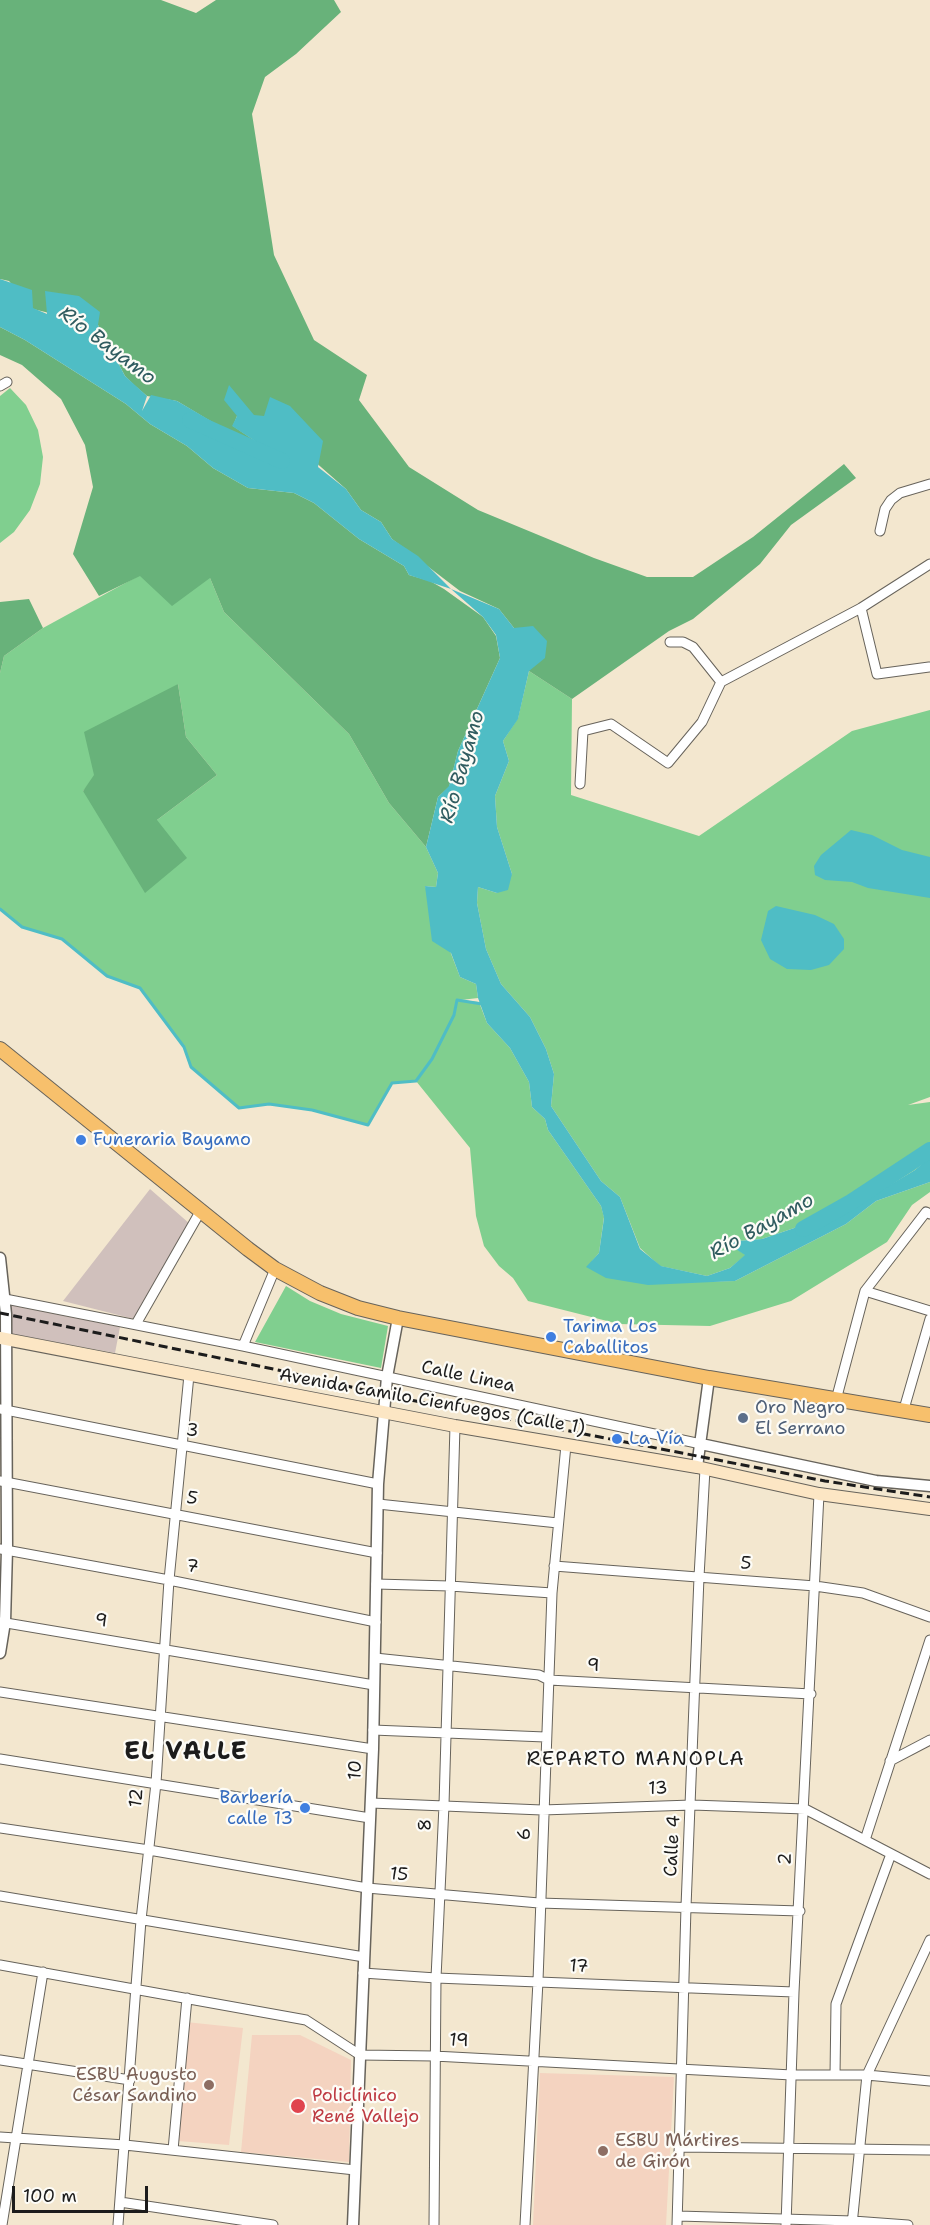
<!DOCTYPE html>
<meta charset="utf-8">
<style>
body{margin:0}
#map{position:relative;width:930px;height:2225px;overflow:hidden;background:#f3e7cf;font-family:"Shantell Sans",sans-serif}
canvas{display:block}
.scale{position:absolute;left:12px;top:2186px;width:136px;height:27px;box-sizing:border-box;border:3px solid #1c1c1c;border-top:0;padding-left:8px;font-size:18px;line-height:21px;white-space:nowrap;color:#1c1c1c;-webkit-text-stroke:4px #fdfcf7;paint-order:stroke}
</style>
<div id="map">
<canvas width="930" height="2225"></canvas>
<div class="scale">100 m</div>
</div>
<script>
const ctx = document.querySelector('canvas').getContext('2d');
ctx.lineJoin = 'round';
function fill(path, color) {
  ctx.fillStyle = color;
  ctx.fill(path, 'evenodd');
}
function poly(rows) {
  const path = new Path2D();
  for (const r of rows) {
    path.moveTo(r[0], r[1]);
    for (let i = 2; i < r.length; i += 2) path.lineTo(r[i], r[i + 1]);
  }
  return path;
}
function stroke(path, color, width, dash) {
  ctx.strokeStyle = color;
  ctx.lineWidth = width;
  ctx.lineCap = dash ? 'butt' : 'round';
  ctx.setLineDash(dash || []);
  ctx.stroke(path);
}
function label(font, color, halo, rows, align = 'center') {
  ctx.font = font + ' "Shantell Sans",sans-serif';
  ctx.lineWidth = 4.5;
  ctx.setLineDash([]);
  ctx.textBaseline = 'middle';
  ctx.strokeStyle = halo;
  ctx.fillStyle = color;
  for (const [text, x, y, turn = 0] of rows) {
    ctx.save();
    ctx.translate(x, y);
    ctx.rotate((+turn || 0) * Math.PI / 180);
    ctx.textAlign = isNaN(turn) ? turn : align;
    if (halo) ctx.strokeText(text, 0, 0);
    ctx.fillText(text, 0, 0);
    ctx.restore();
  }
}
fill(poly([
 [186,2022,243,2028,229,2145,178,2141],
 [252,2035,300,2035,351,2060,349,2162,241,2152],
 [540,2073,674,2077,666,2225,533,2225]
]), '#f4d3c0');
fill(poly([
 [150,1189,190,1224,138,1320,63,1301],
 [0,1303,120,1327,115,1353,0,1332]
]), '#d0c0bc');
fill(poly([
 [10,388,26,405,38,430,43,457,40,484,30,510,14,532,0,543,0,396],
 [140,575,210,578,224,612,349,734,389,803,426,847,438,873,436,887,425,886,460,977,476,984,478,998,461,1000,479,1002,487,1023,510,1048,529,1082,532,1107,545,1119,548,1130,601,1206,604,1217,599,1253,592,1261,692,1282,735,1281,846,1224,876,1201,930,1182,930,1192,912,1205,887,1242,791,1301,710,1326,619,1324,528,1301,513,1278,499,1266,484,1246,476,1216,470,1148,416,1081,392,1083,368,1125,312,1110,269,1104,239,1108,191,1067,184,1047,140,988,107,976,62,939,22,927,0,909,0,673,4,656,43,628],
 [178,684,186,737,217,775,157,820,83,791],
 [529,671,572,699,571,795,699,836,852,731,930,710,930,1097,908,1105,930,1102,930,1157,915,1170,850,1209,762,1239,726,1242,746,1255,730,1268,707,1276,660,1266,640,1248,620,1197,601,1181,551,1106,554,1074,546,1049,530,1017,501,984,486,949,477,903,478,887,497,893,512,874,497,827,495,796,509,761,503,741,518,718],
 [286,1286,310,1301,341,1314,388,1326,381,1368,255,1342]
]), '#80cf8f');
fill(poly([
 [0,0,161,0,196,13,216,0,334,0,341,12,296,54,265,77,252,114,274,255,314,340,367,375,359,400,409,467,478,510,594,558,647,577,693,577,753,537,844,464,856,478,791,525,760,564,693,619,669,631,572,699,529,671,514,628,499,609,460,591,392,539,381,522,361,510,346,489,264,417,237,416,233,426,261,445,261,452,208,430,212,422,177,401,147,396,134,385,125,376,98,325,33,309,9,281,0,279],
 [0,327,25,340,126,404,150,424,187,446,213,468,248,488,294,493,314,503,359,539,404,566,409,575,430,581,444,589,483,617,496,636,500,658,458,751,449,787,438,797,426,847,389,803,349,734,224,612,210,578,172,606,140,576,99,596,73,554,93,487,85,445,61,399,22,365,0,355],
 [29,599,43,628,4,656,0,673,0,602],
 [178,684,186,737,217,775,157,820,187,858,145,893,83,791,94,775,84,732]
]), '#68b27a');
fill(poly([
 [0,279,32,290,33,308,47,314,45,291,79,296,100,312,98,325,125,376,147,396,142,411,151,395,177,401,213,422,209,430,260,452,261,445,232,426,237,416,224,400,229,385,254,415,264,416,270,397,290,406,323,441,318,467,346,489,361,510,381,522,392,539,418,556,451,589,499,609,514,628,533,626,547,641,545,658,529,671,518,719,503,741,509,761,495,796,497,827,512,874,508,890,497,893,478,887,477,903,486,949,501,984,530,1017,546,1049,554,1074,551,1106,601,1181,620,1197,640,1249,661,1266,707,1276,730,1268,745,1255,725,1242,762,1239,850,1209,915,1170,930,1157,930,1182,876,1201,846,1224,735,1281,648,1285,606,1278,586,1267,599,1253,604,1218,601,1206,548,1130,545,1119,532,1107,529,1082,510,1048,487,1023,478,998,476,984,460,977,451,953,432,941,425,886,436,887,438,873,426,847,438,797,449,786,458,751,500,658,496,635,483,617,451,589,409,575,404,566,359,539,314,503,294,493,248,488,213,468,187,446,150,424,126,404,25,340,0,327],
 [851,830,872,835,902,850,930,857,930,898,868,888,852,882,825,880,815,875,814,866,821,855],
 [776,906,815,915,834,924,844,939,844,949,829,965,811,970,787,969,770,959,761,940,768,911]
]), '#4fbdc5');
stroke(poly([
 [0,909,22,927,62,939,107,976,140,988,184,1047,191,1067,239,1108,269,1104,312,1110,368,1125,392,1083,416,1081,432,1059,454,1015,457,1000,482,1004]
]), '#4fbdc5', 3);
stroke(poly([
 [190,420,282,461],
 [803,1229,851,1202,930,1150]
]), '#4fbdc5', 16);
const minor = poly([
 [0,386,7,382],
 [880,531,885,509,891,500,900,493,930,484],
 [861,608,877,674,929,667],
 [670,642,683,642,693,647,721,682],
 [580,784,583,731,611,724,668,763,702,722,721,682,861,608,930,564],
 [865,1291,930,1311],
 [0,1298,243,1346,701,1444],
 [136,1324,200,1212],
 [243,1346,275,1269],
 [836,1400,865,1291,926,1212,930,1214],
 [0,1409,378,1484],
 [904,1409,930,1319],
 [0,1481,377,1553],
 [378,1504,558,1523],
 [0,1549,169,1580,376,1622],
 [554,1566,815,1586,863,1593,930,1617],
 [376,1584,450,1586,552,1593],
 [0,1622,374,1685],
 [375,1658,539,1675,549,1680,811,1694],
 [0,1692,373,1749],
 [373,1730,545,1737],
 [0,1759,370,1818],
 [890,1761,930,1740],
 [371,1803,542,1810,692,1805,805,1809,930,1874],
 [0,1828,149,1850,367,1888,539,1903,800,1911],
 [865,1840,930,1640],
 [0,1896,364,1957],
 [0,1965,306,2020,360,2055,434,2056,792,2075,867,2075,930,2081],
 [363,1973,436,1978,794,1992],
 [0,2060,130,2080],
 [835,2075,836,2004,891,1854],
 [0,2137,125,2145,355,2170],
 [680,2147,930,2150],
 [173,2150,187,1998],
 [120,2202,273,2225],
 [678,2216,853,2221,908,2225],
 [2,2225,43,1972],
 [118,2225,141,1920,156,1783,169,1580,189,1375],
 [434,2225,436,1978,444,1805,455,1426],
 [525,2225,538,1981,552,1593,566,1445],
 [677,2225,686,1907,699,1577,705,1469],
 [786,2225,794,1992,819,1494],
 [852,2225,867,2075,930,1940]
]);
const tertiary = poly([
 [0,1258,6,1314,7,1549,5,1622,0,1653],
 [701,1444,876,1481,930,1486],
 [697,1467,709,1378],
 [353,2225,373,1749,378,1484,387,1377,398,1318]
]);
const secondary = poly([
 [0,1338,455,1426,697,1467,819,1494,930,1509]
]);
const primary = poly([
 [0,1049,248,1249,275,1269,320,1293,358,1308,398,1318,709,1378,930,1415]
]);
stroke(minor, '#67635b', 11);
stroke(tertiary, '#67635b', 13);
stroke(secondary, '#67635b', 14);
stroke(primary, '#67635b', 16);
stroke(minor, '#fff', 9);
stroke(tertiary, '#fff', 10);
stroke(secondary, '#fce6c4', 12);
stroke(primary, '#f7c06c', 14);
stroke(poly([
 [0,1313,283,1371,385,1395,825,1481,930,1497]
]), '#1c1c1c', 3, [9, 4.5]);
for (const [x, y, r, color] of [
 [81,1140,6,"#3f7fe0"],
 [551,1337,6,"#3f7fe0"],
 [743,1418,6,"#5c6f8a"],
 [617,1439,6,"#3f7fe0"],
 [305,1808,6,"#3f7fe0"],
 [209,2085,6,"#8d6e63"],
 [298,2106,8,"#e0444e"],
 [603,2151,6,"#8d6e63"]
]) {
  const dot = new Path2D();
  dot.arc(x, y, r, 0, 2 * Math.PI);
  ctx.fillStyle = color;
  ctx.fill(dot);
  stroke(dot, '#fdfcf7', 2);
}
label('18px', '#366cbe', '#fdfcf7', [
 ["Funeraria Bayamo",93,1140],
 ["Tarima Los",563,1327],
 ["Caballitos",563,1348],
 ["La Vía",629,1439],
 ["Barbería",293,1798,"right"],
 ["calle 13",293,1819,"right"]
], 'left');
label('18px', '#1c1c1c', '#fdfcf7', [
 ["Calle Linea",468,1377,12],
 ["Avenida Camilo Cienfuegos (Calle 1)",432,1402,10],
 ["3",192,1431,11],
 ["5",192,1499,11],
 ["5",746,1564,5],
 ["7",192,1567,11],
 ["9",101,1621,9],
 ["9",593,1666,4],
 ["10",356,1770,-88],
 ["13",658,1789,-2],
 ["12",137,1798,-84],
 ["8",426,1825,-87],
 ["6",525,1834,-88],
 ["Calle 4",673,1846,-87],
 ["2",786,1859,-87],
 ["15",399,1875,5],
 ["17",579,1967,2],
 ["19",459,2041,3]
]);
label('18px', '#4e5e75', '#fdfcf7', [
 ["Oro Negro",755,1408],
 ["El Serrano",755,1429]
], 'left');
label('18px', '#785e54', '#fdfcf7', [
 ["ESBU Augusto",197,2075],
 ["César Sandino",197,2096],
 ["ESBU Mártires",615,2141,"left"],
 ["de Girón",615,2162,"left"]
], 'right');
label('18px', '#be3a42', '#fdfcf7', [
 ["Policlínico",312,2096],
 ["René Vallejo",312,2117]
], 'left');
label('italic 20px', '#305c60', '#fdfcf7', [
 ["Río Bayamo",107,346,37],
 ["Río Bayamo",463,767,-74],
 ["Río Bayamo",762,1227,-29]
]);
ctx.letterSpacing = '1.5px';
label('20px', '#1c1c1c', '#fdfcf7', [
 ["REPARTO MANOPLA",636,1760]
]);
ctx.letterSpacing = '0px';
ctx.letterSpacing = '1.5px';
label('bold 24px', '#1c1c1c', '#fdfcf7', [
 ["EL VALLE",186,1753]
]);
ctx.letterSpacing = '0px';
</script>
